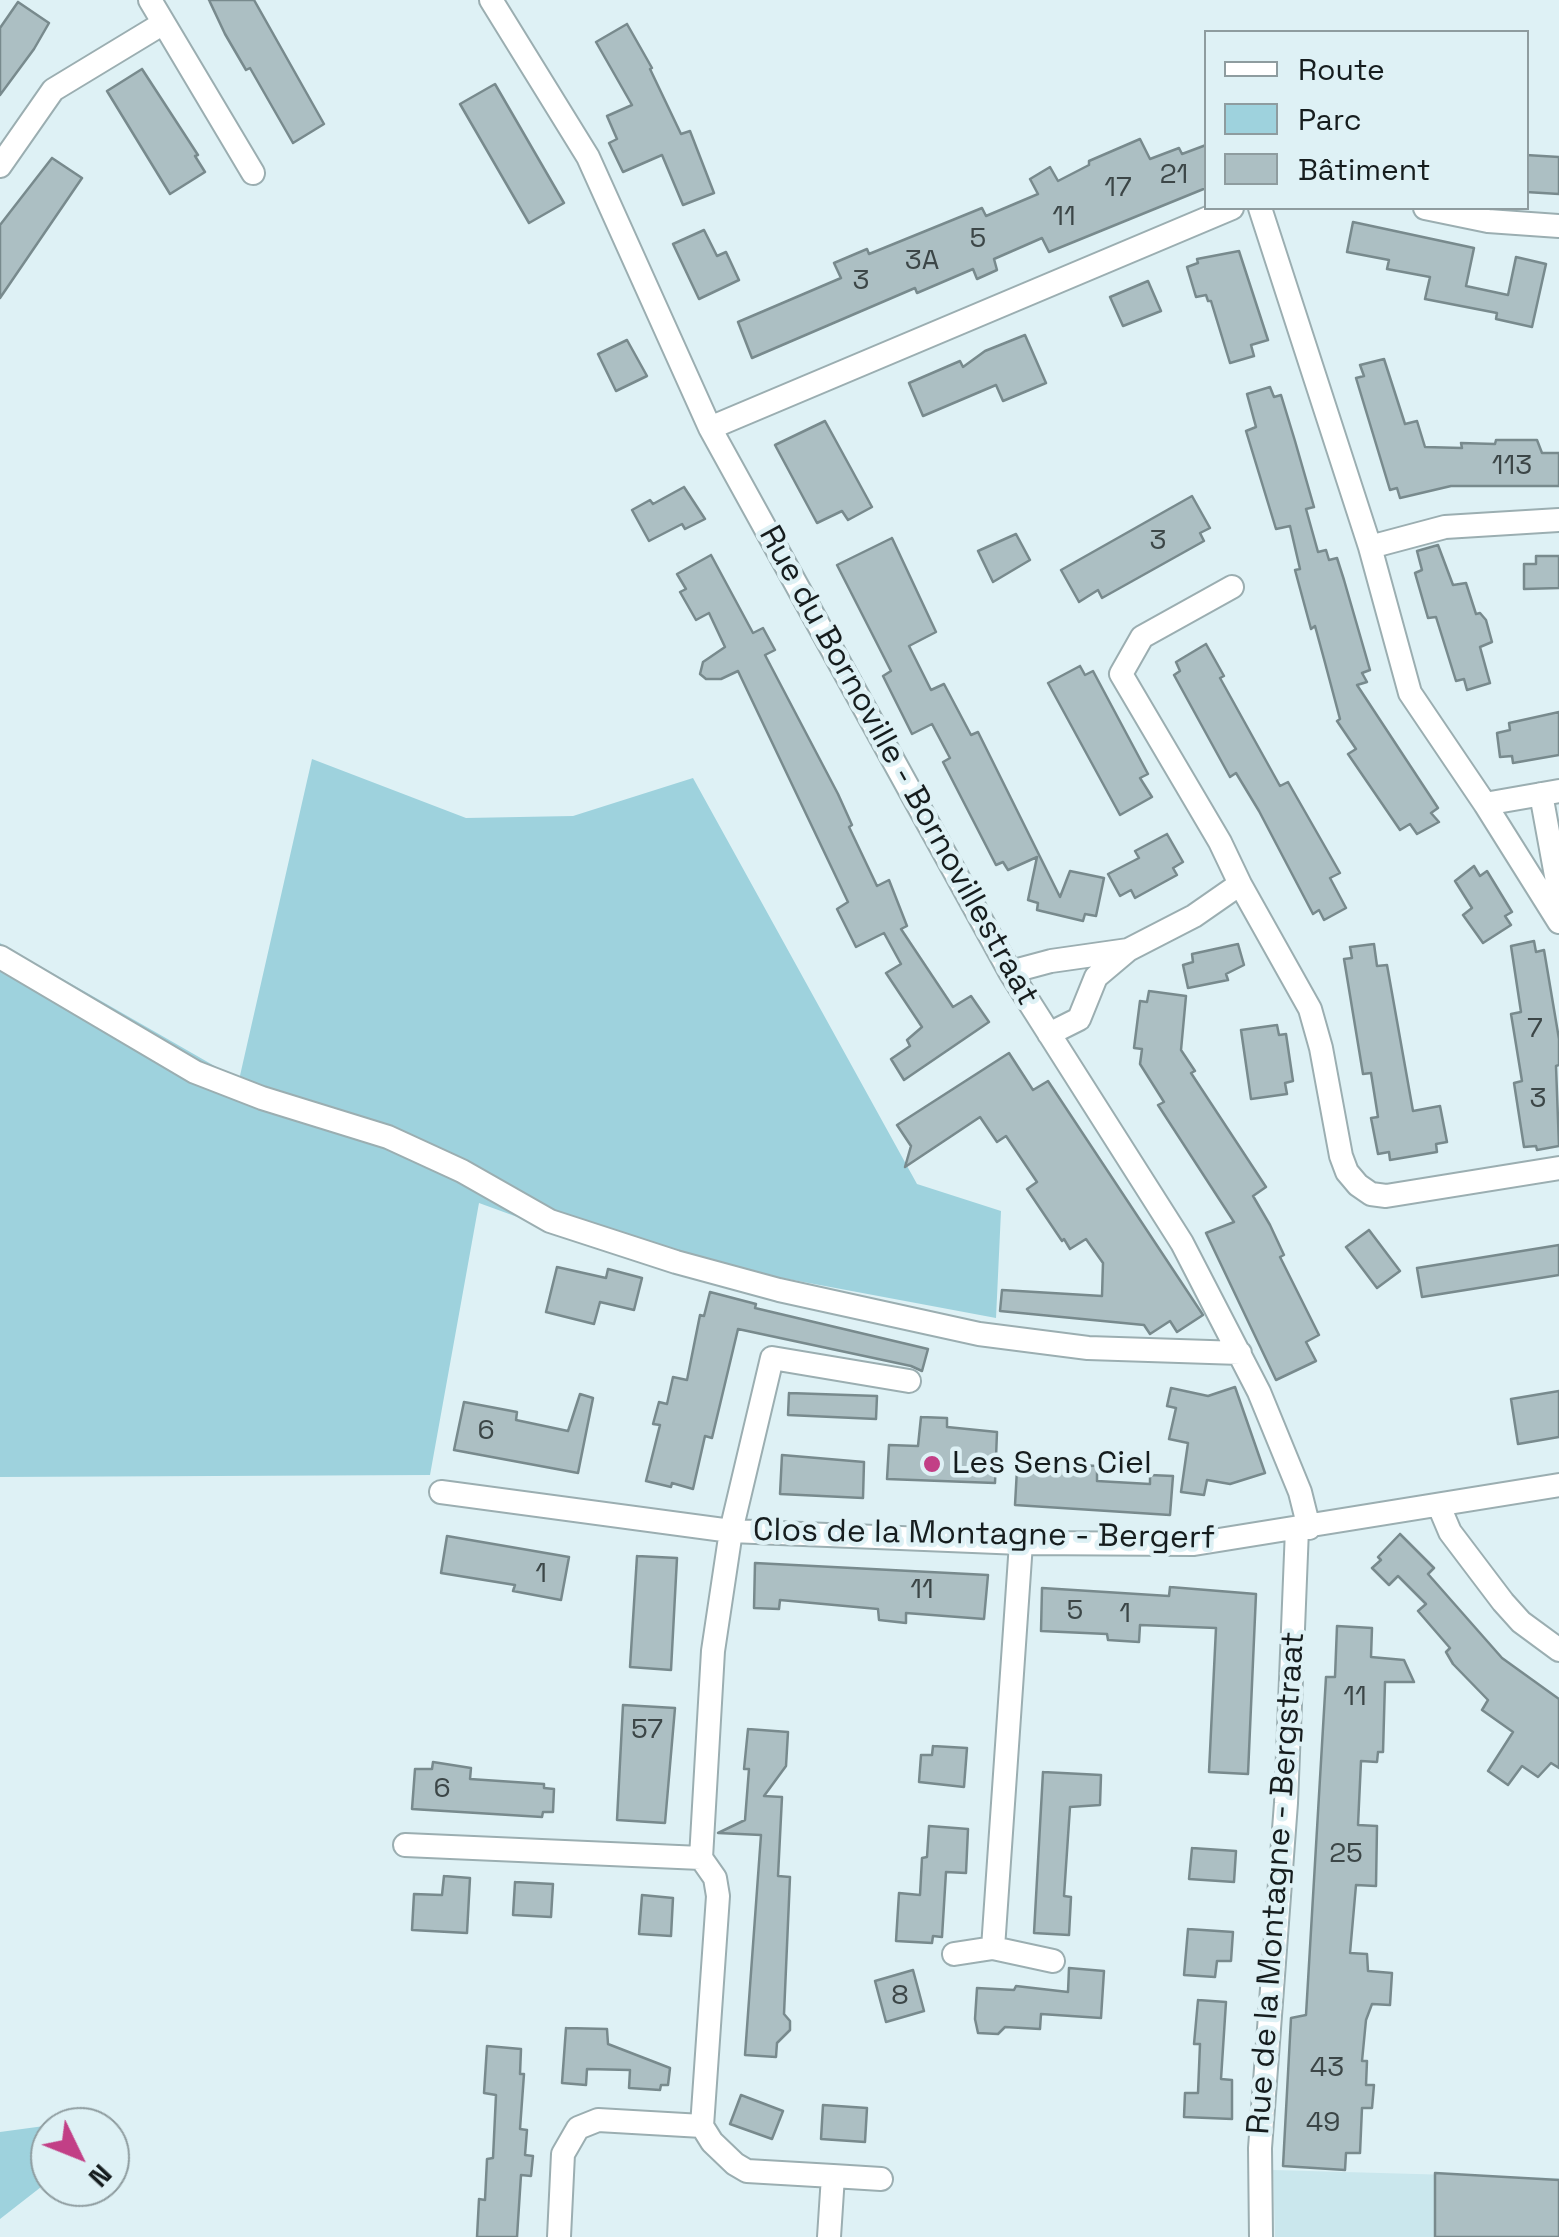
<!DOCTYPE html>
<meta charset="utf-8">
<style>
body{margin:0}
#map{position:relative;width:1559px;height:2237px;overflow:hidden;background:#def1f5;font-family:"Space Grotesk",sans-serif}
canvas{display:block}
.legend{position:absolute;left:1204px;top:30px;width:325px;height:180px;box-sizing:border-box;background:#def1f5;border:2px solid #8e9c9f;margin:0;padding:12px 18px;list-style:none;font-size:30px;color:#161d1e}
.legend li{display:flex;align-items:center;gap:20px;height:50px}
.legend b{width:50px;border:2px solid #8e9c9f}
.north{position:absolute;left:30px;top:2107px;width:100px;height:100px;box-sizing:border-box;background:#def1f5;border:2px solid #8e9c9f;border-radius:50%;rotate:133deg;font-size:28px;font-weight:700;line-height:40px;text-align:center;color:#161d1e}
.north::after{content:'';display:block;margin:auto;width:35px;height:45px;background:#c23f86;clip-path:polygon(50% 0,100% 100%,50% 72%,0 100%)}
</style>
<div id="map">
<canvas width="1559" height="2237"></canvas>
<ul class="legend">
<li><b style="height:12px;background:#fff"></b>Route</li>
<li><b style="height:28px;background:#9ed2dd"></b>Parc</li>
<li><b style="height:28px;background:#acbfc3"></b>Bâtiment</li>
</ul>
<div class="north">N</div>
</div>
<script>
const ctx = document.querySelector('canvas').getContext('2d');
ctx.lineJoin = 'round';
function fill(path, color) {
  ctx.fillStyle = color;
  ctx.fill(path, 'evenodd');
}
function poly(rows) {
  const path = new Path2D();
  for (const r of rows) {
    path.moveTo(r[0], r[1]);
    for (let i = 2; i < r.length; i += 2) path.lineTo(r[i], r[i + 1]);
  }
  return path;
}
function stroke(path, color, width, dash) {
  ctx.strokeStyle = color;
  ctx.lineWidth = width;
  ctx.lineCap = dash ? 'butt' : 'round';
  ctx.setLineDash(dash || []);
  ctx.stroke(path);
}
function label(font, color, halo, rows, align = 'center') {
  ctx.font = font + ' "Space Grotesk",sans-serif';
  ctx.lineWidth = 9;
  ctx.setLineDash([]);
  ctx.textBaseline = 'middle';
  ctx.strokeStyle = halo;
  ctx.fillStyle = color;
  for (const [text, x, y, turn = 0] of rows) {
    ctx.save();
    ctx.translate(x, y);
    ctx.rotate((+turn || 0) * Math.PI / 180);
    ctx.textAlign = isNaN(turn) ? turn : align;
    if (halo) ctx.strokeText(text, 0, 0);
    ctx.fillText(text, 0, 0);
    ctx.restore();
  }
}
fill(poly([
 [1273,2170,1559,2178,1559,2237,1275,2237]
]), '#cae7ed');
fill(poly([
 [312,759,466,818,573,816,693,778,917,1184,1001,1211,996,1318,734,1269,553,1230,479,1203,430,1475,0,1477,0,943,239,1080],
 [59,2124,61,2127,50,2127,50,2180,0,2219,0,2132]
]), '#9ed2dd');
const building = poly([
 [209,0,254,0,324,124,293,143,250,68,246,70,225,34,209,0],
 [18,2,49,23,34,49,0,95,0,28,18,2],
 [627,24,652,68,650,69,681,134,690,131,714,193,683,205,662,155,623,172,609,143,617,139,607,116,632,105,596,42,627,24],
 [142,69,198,155,195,156,205,172,170,194,107,91,142,69],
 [495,84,564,203,529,223,460,104,495,84],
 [1140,139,1150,159,1179,148,1182,154,1206,145,1206,188,1049,252,1042,238,994,259,997,270,977,279,973,269,917,293,915,288,752,358,738,322,841,278,834,263,867,249,869,254,982,208,986,216,1038,194,1030,179,1050,167,1058,181,1089,165,1089,161,1140,139],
 [1526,155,1559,157,1559,194,1526,192,1526,155],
 [52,158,82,178,0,298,0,225,52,158],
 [1353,222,1474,248,1466,286,1508,295,1516,257,1546,264,1532,327,1496,319,1497,313,1425,299,1430,277,1387,269,1389,260,1347,252,1353,222],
 [704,230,717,256,726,252,739,280,699,299,673,244,704,230],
 [1239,251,1268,340,1251,345,1254,356,1230,363,1211,301,1208,301,1206,295,1196,297,1187,267,1198,263,1197,259,1239,251],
 [1148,281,1161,311,1123,326,1110,297,1148,281],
 [1025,335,1046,383,1003,401,996,385,923,416,909,383,960,361,963,367,985,351,1025,335],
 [627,340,647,376,616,391,598,354,627,340],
 [1384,359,1405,424,1417,421,1425,447,1462,448,1461,443,1495,444,1496,440,1537,440,1542,453,1559,453,1559,486,1451,486,1400,498,1397,488,1390,490,1356,378,1364,376,1360,365,1384,359],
 [1270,387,1274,397,1281,395,1295,441,1314,507,1306,509,1318,552,1326,550,1329,560,1337,558,1344,580,1370,670,1362,673,1367,682,1357,685,1438,808,1431,813,1439,822,1417,834,1410,824,1400,830,1348,754,1356,749,1337,721,1340,719,1324,659,1315,626,1311,629,1295,570,1300,569,1290,526,1276,529,1246,431,1256,427,1247,394,1270,387],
 [825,421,872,507,848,520,842,511,817,523,775,445,825,421],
 [684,487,705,519,685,529,682,524,649,541,632,510,650,500,653,504,684,487],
 [1192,496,1210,528,1200,533,1204,541,1102,598,1098,590,1079,602,1061,570,1192,496],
 [1016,534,1030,560,993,582,978,551,1016,534],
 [892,538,936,632,909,646,931,690,944,684,971,735,978,732,1060,897,1070,871,1104,878,1096,916,1085,914,1083,921,1037,910,1038,903,1028,900,1037,857,1008,870,1003,862,996,865,943,762,950,758,932,724,912,734,883,676,891,671,837,565,892,538],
 [1438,545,1453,585,1466,583,1476,614,1480,613,1486,620,1492,642,1480,647,1490,683,1467,690,1464,679,1456,681,1436,617,1428,618,1415,573,1422,570,1417,551,1438,545],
 [711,555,753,633,763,628,775,650,765,655,838,794,852,825,849,827,877,886,889,880,907,926,901,929,953,1007,971,996,989,1022,904,1080,891,1059,910,1046,907,1040,922,1027,886,973,901,964,884,933,856,947,837,909,848,902,738,671,721,679,706,679,700,674,703,662,725,647,709,613,696,620,680,592,686,589,677,574,711,555],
 [1536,556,1559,556,1559,588,1524,589,1524,564,1536,564,1536,556],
 [1206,644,1224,676,1220,678,1280,786,1288,782,1340,873,1330,878,1346,908,1324,920,1319,910,1313,914,1259,811,1236,773,1230,777,1174,675,1180,671,1176,662,1206,644],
 [1080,666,1085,675,1093,671,1148,774,1140,778,1152,797,1120,815,1048,683,1080,666],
 [1559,712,1559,755,1513,763,1512,756,1500,757,1497,733,1510,730,1509,723,1559,712],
 [1167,834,1183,862,1173,868,1177,875,1135,898,1131,890,1120,896,1108,874,1139,858,1135,851,1167,834],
 [1474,866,1480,876,1487,871,1512,912,1505,916,1511,925,1483,943,1463,915,1472,908,1455,881,1474,866],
 [1534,941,1536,952,1544,950,1559,1039,1559,1065,1556,1066,1559,1146,1537,1150,1536,1146,1524,1147,1514,1083,1522,1081,1511,1014,1521,1012,1511,946,1534,941],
 [1238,944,1244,965,1226,974,1228,980,1188,988,1183,965,1193,962,1192,954,1238,944],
 [1374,944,1377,966,1387,965,1413,1111,1440,1106,1447,1142,1436,1144,1437,1152,1390,1160,1389,1152,1378,1154,1371,1118,1378,1117,1371,1073,1363,1074,1344,959,1352,958,1350,947,1374,944],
 [1149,991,1186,996,1181,1050,1195,1071,1191,1073,1266,1187,1253,1196,1270,1225,1284,1255,1280,1257,1319,1335,1306,1342,1316,1361,1276,1380,1206,1233,1234,1222,1158,1105,1164,1102,1140,1064,1142,1049,1134,1048,1140,1001,1147,1002,1149,991],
 [1277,1025,1279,1035,1286,1034,1293,1081,1285,1083,1287,1094,1251,1099,1241,1030,1277,1025],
 [1009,1053,1033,1090,1048,1081,1203,1315,1177,1332,1170,1321,1150,1334,1144,1325,1000,1311,1002,1290,1102,1296,1103,1263,1086,1239,1070,1249,1064,1239,1062,1241,1027,1189,1037,1182,1006,1136,997,1142,980,1117,905,1167,911,1146,897,1125,1009,1053],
 [1369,1230,1400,1271,1377,1288,1346,1247,1369,1230],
 [1559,1245,1559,1275,1422,1297,1417,1268,1559,1245],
 [557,1267,606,1278,608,1269,642,1278,634,1310,600,1302,594,1324,546,1312,557,1267],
 [710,1292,756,1304,755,1308,928,1349,922,1371,911,1366,738,1329,712,1438,705,1436,693,1489,672,1483,671,1487,646,1481,660,1425,653,1424,659,1402,667,1404,673,1377,687,1380,700,1315,704,1316,710,1292],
 [1235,1387,1265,1473,1230,1484,1207,1480,1204,1495,1181,1492,1188,1443,1169,1439,1176,1408,1167,1406,1171,1388,1208,1396,1235,1387],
 [1559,1391,1559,1437,1518,1444,1511,1399,1559,1391],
 [789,1393,877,1396,876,1419,788,1415,789,1393],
 [580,1394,593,1398,578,1473,454,1450,464,1402,517,1412,516,1420,568,1431,580,1394],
 [921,1417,947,1418,947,1427,997,1432,995,1483,887,1479,889,1445,918,1446,921,1417],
 [782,1455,864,1462,863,1498,780,1494,782,1455],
 [1032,1462,1097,1466,1097,1481,1150,1484,1150,1475,1173,1476,1170,1515,1015,1505,1017,1469,1031,1469,1032,1462],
 [1400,1534,1434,1568,1428,1574,1502,1658,1559,1699,1559,1768,1551,1763,1538,1777,1522,1766,1508,1785,1488,1771,1513,1732,1482,1710,1488,1700,1453,1664,1446,1652,1450,1648,1418,1611,1426,1604,1398,1576,1389,1585,1372,1568,1381,1560,1378,1557,1400,1534],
 [447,1536,569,1557,561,1600,513,1591,515,1585,441,1573,447,1536],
 [637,1556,677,1558,671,1670,630,1667,637,1556],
 [755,1563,988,1575,984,1619,906,1613,906,1623,879,1620,878,1609,780,1600,779,1609,754,1608,755,1563],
 [1170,1587,1256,1594,1248,1774,1209,1772,1216,1628,1140,1625,1139,1642,1108,1640,1107,1634,1041,1631,1042,1588,1169,1596,1170,1587],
 [1337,1626,1372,1628,1371,1657,1404,1660,1414,1682,1385,1682,1383,1752,1378,1752,1377,1762,1361,1761,1358,1825,1377,1826,1376,1886,1356,1885,1350,1953,1367,1954,1368,1971,1392,1973,1390,2005,1372,2004,1366,2020,1362,2061,1367,2061,1366,2085,1374,2085,1372,2108,1362,2108,1360,2153,1346,2153,1345,2170,1283,2166,1291,2018,1306,2015,1326,1677,1335,1677,1337,1626],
 [623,1705,675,1708,665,1823,617,1820,623,1705],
 [748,1729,788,1732,786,1766,764,1796,782,1797,778,1876,790,1877,784,2014,790,2021,790,2030,777,2043,776,2057,745,2055,761,1835,718,1833,745,1820,749,1769,744,1769,748,1729],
 [933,1746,967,1748,964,1787,919,1782,921,1755,932,1755,933,1746],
 [433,1762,471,1768,470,1779,544,1784,544,1788,554,1789,553,1812,543,1812,542,1817,412,1809,415,1769,432,1769,433,1762],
 [1043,1772,1101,1775,1100,1805,1070,1807,1064,1896,1071,1897,1069,1935,1034,1933,1043,1772],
 [929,1826,968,1829,966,1873,946,1872,942,1937,933,1936,932,1943,896,1941,899,1893,920,1895,922,1858,927,1857,929,1826],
 [1192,1848,1236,1851,1234,1882,1189,1879,1192,1848],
 [444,1876,470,1878,467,1933,412,1930,414,1894,442,1895,444,1876],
 [515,1882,553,1884,551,1917,513,1915,515,1882],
 [642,1895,673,1898,671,1936,639,1934,642,1895],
 [1188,1929,1233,1932,1231,1961,1217,1961,1215,1977,1184,1975,1188,1929],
 [1069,1968,1104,1971,1101,2018,1041,2014,1040,2029,1005,2027,998,2034,978,2033,975,2019,977,1988,1014,1990,1016,1986,1068,1992,1069,1968],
 [913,1970,924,2011,886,2022,875,1981,913,1970],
 [1198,2000,1226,2002,1221,2079,1232,2080,1232,2119,1184,2117,1185,2093,1198,2093,1200,2044,1194,2044,1198,2000],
 [566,2028,607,2029,608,2044,670,2068,668,2085,661,2085,660,2090,629,2088,630,2070,587,2069,586,2085,562,2083,566,2028],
 [487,2046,521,2049,520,2074,524,2074,520,2129,527,2130,525,2155,533,2156,531,2176,521,2175,517,2237,477,2237,479,2199,485,2200,487,2159,493,2158,496,2095,484,2093,487,2046],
 [741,2095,783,2111,772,2139,730,2124,741,2095],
 [823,2105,867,2108,865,2142,821,2139,823,2105],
 [1435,2173,1559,2180,1559,2237,1435,2237,1435,2173]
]);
fill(building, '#acbfc3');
stroke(building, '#788a8d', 2.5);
const street = poly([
 [150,0,253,173],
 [491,0,588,157,710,428,1010,972,1182,1243,1259,1392,1300,1492,1309,1528],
 [0,166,53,90,162,24],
 [1260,208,1370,547,1410,693,1485,804,1559,922],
 [1425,208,1488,221,1559,226],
 [710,428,1232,208],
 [1370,547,1445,527,1559,520],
 [1232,587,1142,637,1121,674,1220,842,1240,884],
 [1541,794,1559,892],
 [1485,804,1559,791],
 [1128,950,1194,916,1240,884,1310,1009,1321,1048,1341,1156,1347,1172,1358,1185,1371,1194,1386,1196,1559,1168],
 [0,957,195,1072,262,1098,388,1137,462,1171,550,1221,676,1262,779,1290,979,1334,1088,1348,1240,1353],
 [1010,972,1051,961,1128,950,1096,977,1079,1019,1049,1034],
 [441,1492,731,1531,1021,1543,1194,1544,1559,1485],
 [1439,1506,1450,1532,1503,1602,1521,1622,1559,1650],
 [1021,1543,993,1948,1053,1961],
 [405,1845,701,1858],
 [954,1954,993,1948],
 [702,2126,712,2142,735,2164,747,2171,833,2176,829,2237],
 [833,2176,881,2179],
 [559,2237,563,2154,578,2128,598,2120,702,2126,718,1896,715,1878,701,1858,713,1651,731,1531,772,1358,909,1381],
 [1261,2237,1260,2148,1286,1803,1297,1529]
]);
stroke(street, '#9baeb1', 26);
stroke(street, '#fff', 22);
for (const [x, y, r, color] of [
 [932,1464,10,"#c23f86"]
]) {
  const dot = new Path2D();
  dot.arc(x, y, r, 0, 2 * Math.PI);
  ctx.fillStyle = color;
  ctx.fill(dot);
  stroke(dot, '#def1f5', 4);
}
label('28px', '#3c4647', null, [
 ["21",1174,175],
 ["17",1118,188],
 ["11",1064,217],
 ["5",978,239],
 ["3A",922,261],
 ["3",861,281],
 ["113",1512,466],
 ["3",1158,541],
 ["7",1535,1029],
 ["3",1538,1099],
 ["6",486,1431],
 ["1",541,1574],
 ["11",922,1590],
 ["5",1075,1611],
 ["1",1125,1614],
 ["11",1355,1697],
 ["57",647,1730],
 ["6",442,1789],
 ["25",1346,1854],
 ["8",900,1996],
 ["43",1327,2068],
 ["49",1323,2123]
]);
label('32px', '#161d1e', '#def1f5', [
 ["Rue du Bornoville - Bornovillestraat",898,766,61],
 ["Clos de la Montagne - Bergerf",984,1535,1],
 ["Rue de la Montagne - Bergstraat",1277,1883,-86]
]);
label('32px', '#161d1e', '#def1f5', [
 ["Les Sens Ciel",952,1464]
], 'left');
</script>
